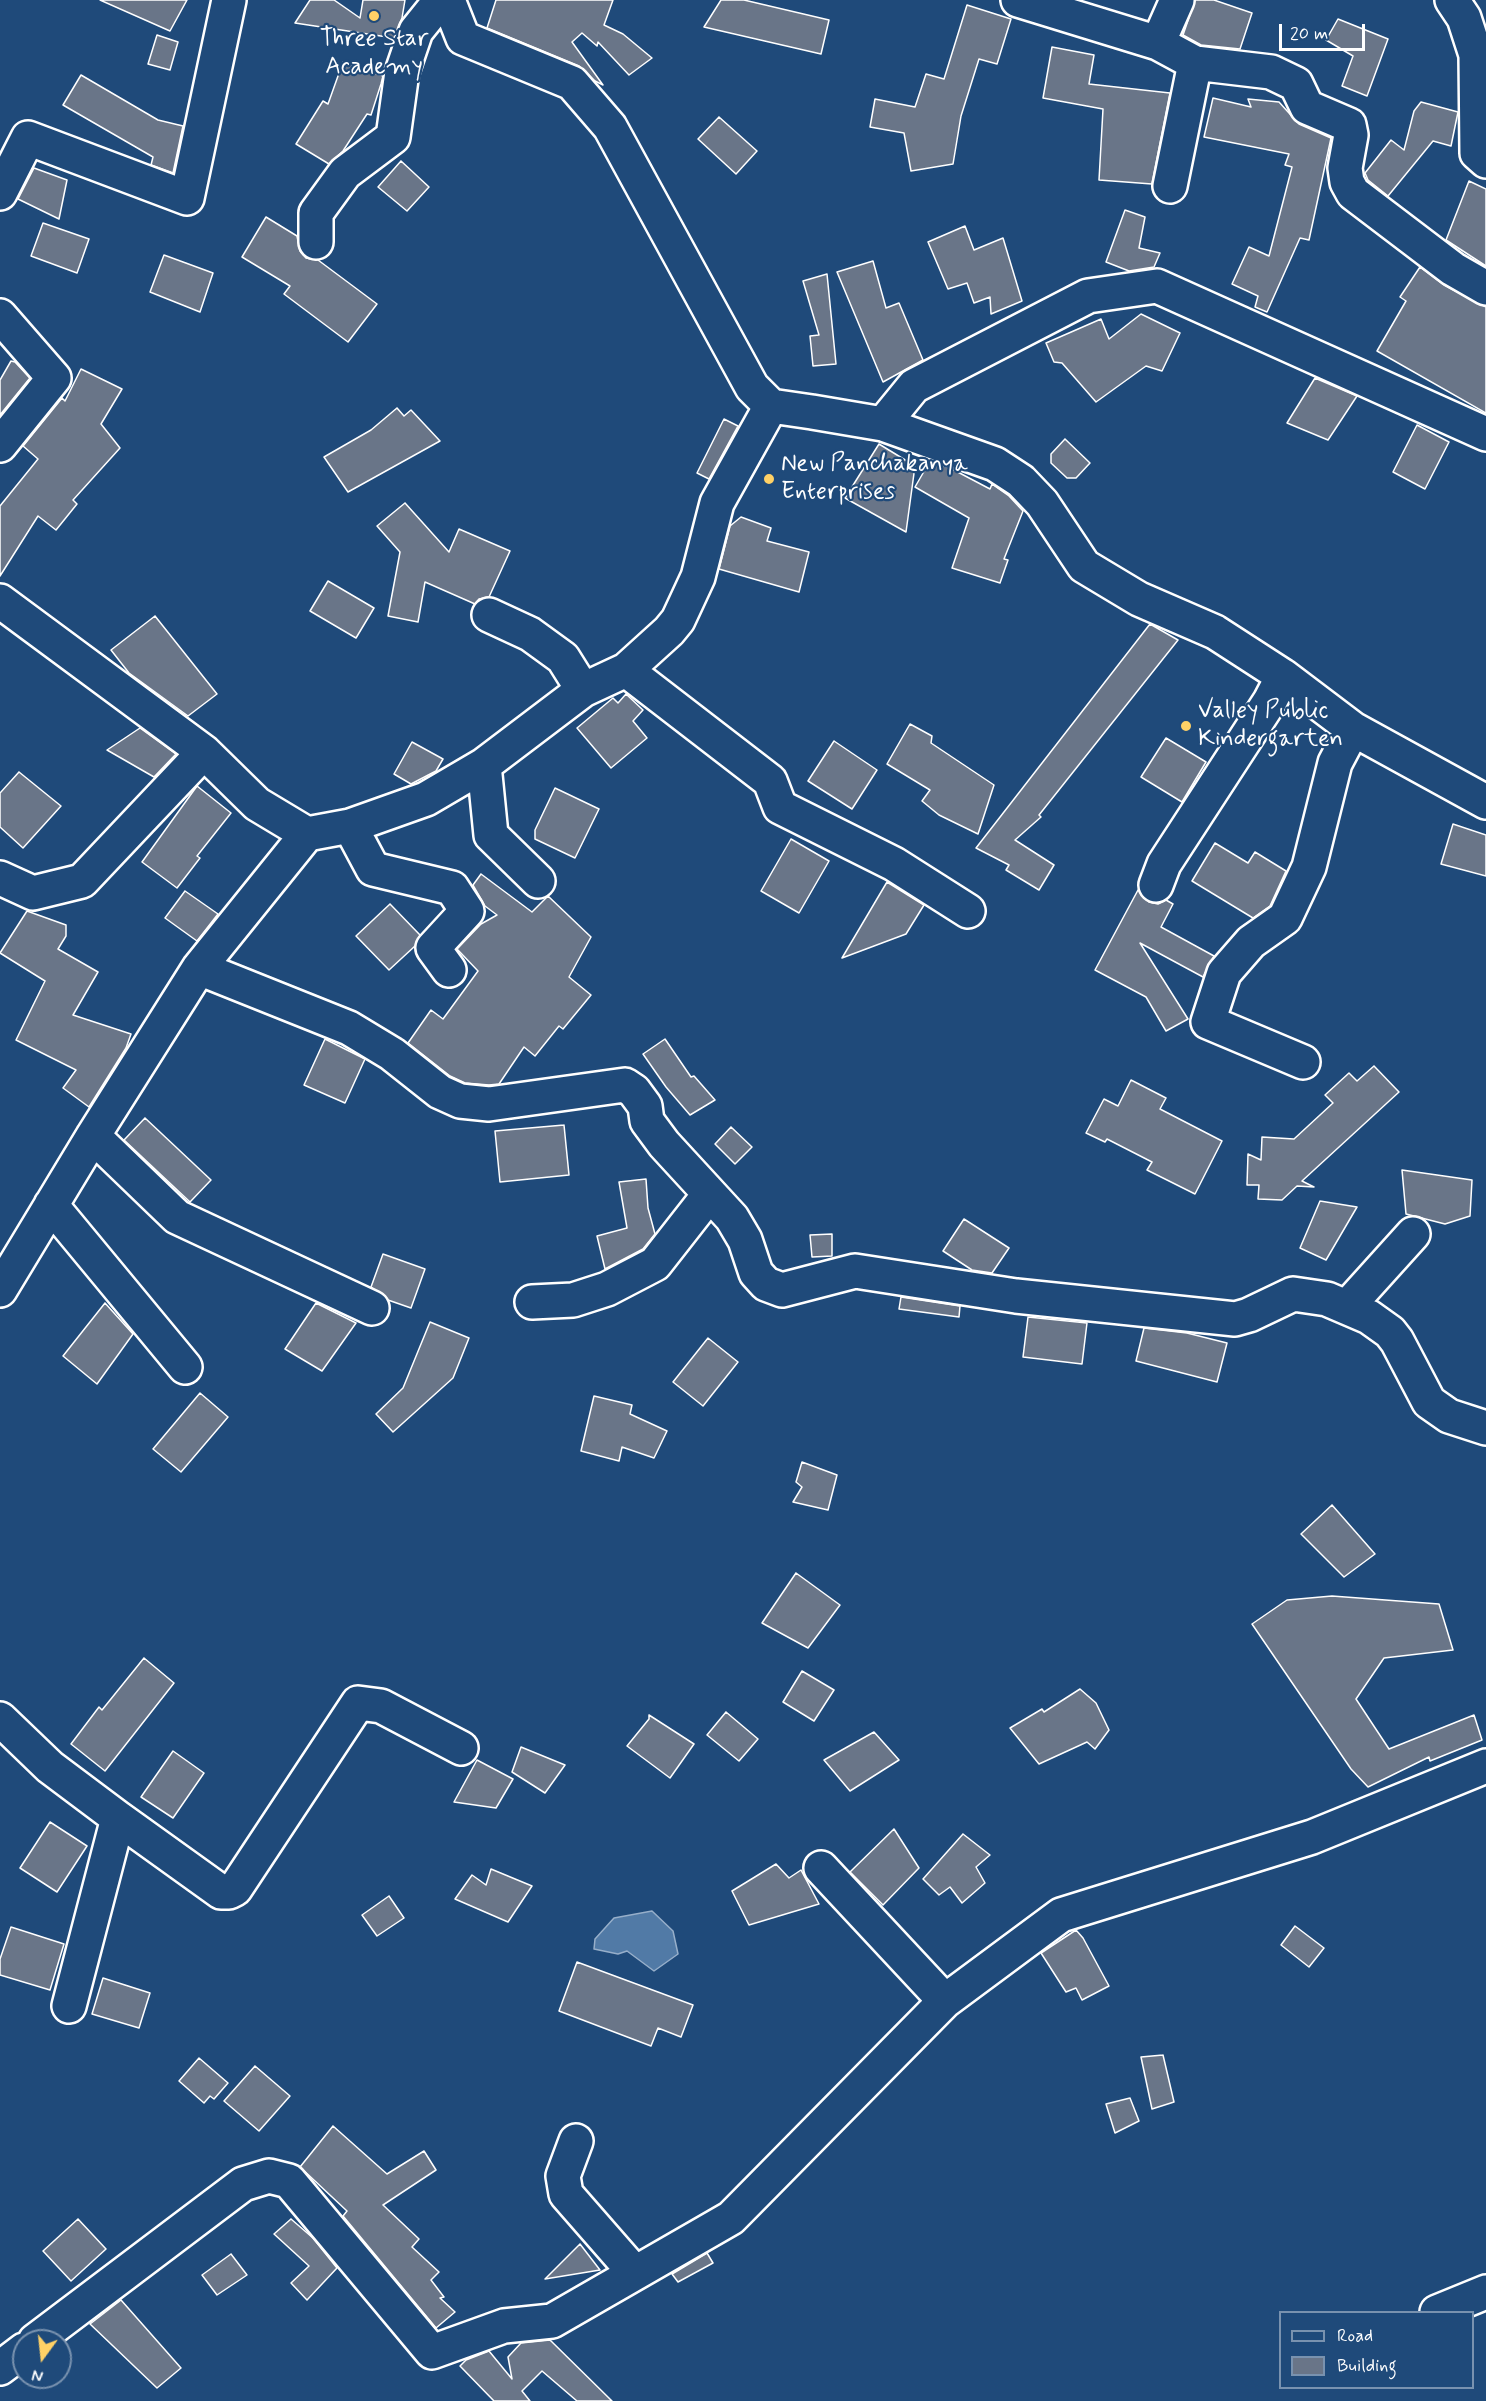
<!DOCTYPE html>
<style>
body{margin:0}
#map{position:relative;width:1486px;height:2401px;overflow:hidden;background:#1f4a7a;font-family:Mynerve,sans-serif}
canvas{display:block}
.legend{position:absolute;left:1279px;top:2311px;width:195px;height:78px;box-sizing:border-box;background:#1f4a7a;border:2px solid #7992af;margin:0;padding:8px 10px;list-style:none;font-size:18px;color:#fff}
.legend li{display:flex;align-items:center;gap:12px;height:30px}
.legend b{width:30px;border:2px solid #7992af}
.north{position:absolute;left:12px;top:2329px;width:60px;height:60px;box-sizing:border-box;background:#1f4a7a;border:2px solid #7992af;border-radius:50%;rotate:195deg;font-size:16px;font-weight:700;line-height:24px;text-align:center;color:#fff}
.north::after{content:'';display:block;margin:auto;width:21px;height:27px;background:#ffd166;clip-path:polygon(50% 0,100% 100%,50% 72%,0 100%)}
.scale{position:absolute;left:1279px;top:24px;width:86px;height:27px;box-sizing:border-box;border:3px solid #fff;border-top:0;padding-left:8px;font-size:18px;line-height:21px;white-space:nowrap;color:#fff;-webkit-text-stroke:4px #1f4a7a;paint-order:stroke}
</style>
<div id="map">
<canvas width="1486" height="2401"></canvas>
<ul class="legend">
<li><b style="height:8px;background:#1f4a7a"></b>Road</li>
<li><b style="height:16px;background:#697588"></b>Building</li>
</ul>
<div class="north">N</div>
<div class="scale">20 m</div>
</div>
<script>
const ctx = document.querySelector('canvas').getContext('2d');
ctx.lineJoin = 'round';
function fill(path, color) {
  ctx.fillStyle = color;
  ctx.fill(path, 'evenodd');
}
function poly(rows) {
  const path = new Path2D();
  for (const r of rows) {
    path.moveTo(r[0], r[1]);
    for (let i = 2; i < r.length; i += 2) path.lineTo(r[i], r[i + 1]);
  }
  return path;
}
function stroke(path, color, width, dash) {
  ctx.strokeStyle = color;
  ctx.lineWidth = width;
  ctx.lineCap = dash ? 'butt' : 'round';
  ctx.setLineDash(dash || []);
  ctx.stroke(path);
}
function label(font, color, halo, rows, align = 'center') {
  ctx.font = font + ' Mynerve,sans-serif';
  ctx.lineWidth = 4.5;
  ctx.setLineDash([]);
  ctx.textBaseline = 'middle';
  ctx.strokeStyle = halo;
  ctx.fillStyle = color;
  for (const [text, x, y, turn = 0] of rows) {
    ctx.save();
    ctx.translate(x, y);
    ctx.rotate((+turn || 0) * Math.PI / 180);
    ctx.textAlign = isNaN(turn) ? turn : align;
    if (halo) ctx.strokeText(text, 0, 0);
    ctx.fillText(text, 0, 0);
    ctx.restore();
  }
}
const water = poly([
 [652,1911,673,1931,678,1954,654,1971,627,1951,618,1954,594,1949,595,1939,614,1918,652,1911]
]);
fill(water, '#517aa6');
stroke(water, '#97afca', 1.5);
const building = poly([
 [100,0,187,0,170,31,100,0],
 [310,0,334,0,360,18,363,0,405,0,402,18,394,38,295,23,310,0],
 [496,0,613,0,604,25,623,34,652,58,629,75,598,42,597,46,582,33,572,42,603,85,595,81,579,66,487,28,496,0],
 [721,0,744,0,829,20,821,54,704,27,721,0],
 [1195,0,1214,0,1252,13,1240,49,1201,45,1183,35,1195,0],
 [967,5,1011,19,997,64,979,59,961,116,953,164,911,171,904,133,870,127,875,99,915,107,926,74,944,79,967,5],
 [1338,19,1388,39,1367,96,1342,86,1353,56,1326,40,1338,19],
 [157,35,178,42,170,70,148,64,157,35],
 [1052,47,1094,55,1089,84,1170,93,1152,184,1099,180,1103,109,1043,98,1052,47],
 [343,62,383,76,381,84,371,115,367,114,343,151,329,164,296,144,323,101,328,104,343,62],
 [81,75,158,120,183,126,173,173,151,165,153,157,63,105,81,75],
 [1213,98,1251,107,1248,99,1279,102,1299,124,1331,138,1309,240,1300,238,1267,312,1255,307,1258,296,1232,284,1249,247,1269,256,1292,167,1285,165,1289,154,1204,137,1213,98],
 [1421,102,1458,112,1451,146,1433,141,1388,196,1368,180,1365,173,1391,140,1404,150,1414,111,1421,102],
 [719,117,757,151,736,174,698,139,719,117],
 [401,161,429,187,407,211,378,187,401,161],
 [34,168,67,180,59,219,18,199,34,168],
 [1469,181,1486,189,1486,266,1446,240,1469,181],
 [1125,210,1145,217,1139,248,1160,253,1154,267,1129,271,1106,262,1125,210],
 [266,217,297,236,300,251,306,258,318,260,377,304,348,342,284,294,290,286,242,257,266,217],
 [43,223,89,239,77,273,31,256,43,223],
 [965,226,974,250,1003,238,1022,301,991,314,990,297,974,303,967,283,948,289,928,242,965,226],
 [164,255,213,273,200,312,150,292,164,255],
 [873,261,886,308,899,303,923,360,883,382,837,272,873,261],
 [1420,267,1444,285,1486,307,1486,413,1377,351,1406,301,1400,297,1420,267],
 [827,274,836,364,813,366,810,336,819,335,803,281,827,274],
 [1141,314,1180,333,1162,371,1146,366,1096,402,1062,363,1054,362,1046,343,1101,319,1109,339,1141,314],
 [11,361,15,362,30,378,0,415,0,380,11,361],
 [81,369,122,389,101,424,120,448,73,500,77,504,56,530,38,516,0,576,0,506,38,459,23,446,62,398,65,401,81,369],
 [1315,378,1357,396,1328,440,1287,423,1315,378],
 [397,408,404,416,411,410,440,441,348,492,324,457,371,430,397,408],
 [724,419,738,426,709,479,697,473,724,419],
 [1417,425,1449,442,1425,489,1393,472,1417,425],
 [1065,439,1090,463,1076,478,1067,478,1051,463,1051,454,1065,439],
 [879,444,915,466,906,532,845,498,879,444],
 [930,461,952,469,990,489,992,484,1009,496,1023,511,1004,559,1008,560,1000,583,952,568,969,518,915,487,930,461],
 [405,503,449,552,459,529,510,551,489,597,479,599,475,604,425,582,418,622,388,616,400,552,377,526,405,503],
 [741,517,771,528,767,541,809,552,799,592,719,569,730,526,741,517],
 [328,581,374,608,356,638,310,611,328,581],
 [155,616,217,694,188,716,129,673,111,650,155,616],
 [1150,624,1178,640,1039,815,1041,817,1015,840,1054,865,1039,890,1006,870,1009,865,976,848,1150,624],
 [626,694,643,710,633,721,647,738,611,768,577,728,613,698,618,703,626,694],
 [910,724,932,736,931,743,994,785,978,834,939,815,922,801,930,790,887,764,910,724],
 [140,728,176,754,154,777,107,750,140,728],
 [1166,738,1206,762,1182,802,1141,777,1166,738],
 [834,741,877,770,852,809,808,781,834,741],
 [412,742,443,759,436,771,411,784,394,774,412,742],
 [19,772,61,806,23,848,0,827,0,793,19,772],
 [197,786,231,813,197,856,200,858,177,888,142,862,197,786],
 [555,788,599,809,575,858,535,839,535,830,555,788],
 [1453,824,1486,835,1486,876,1441,864,1453,824],
 [791,839,829,861,799,913,761,891,791,839],
 [1215,843,1248,863,1255,852,1286,871,1270,906,1253,918,1192,881,1215,843],
 [481,874,532,912,548,896,591,937,569,977,591,995,563,1029,559,1026,535,1056,524,1047,499,1084,489,1085,465,1083,450,1076,408,1043,431,1010,443,1019,478,971,457,949,481,924,497,915,485,906,473,885,481,874],
 [887,882,924,905,906,934,842,958,887,882],
 [1138,890,1149,902,1158,904,1166,900,1173,904,1161,927,1214,956,1203,977,1140,943,1188,1019,1166,1031,1146,997,1095,970,1138,890],
 [185,891,218,914,197,941,165,918,185,891],
 [390,904,420,935,415,946,389,970,356,936,390,904],
 [27,911,66,925,66,936,58,949,98,972,73,1015,131,1034,126,1048,89,1107,63,1088,76,1070,16,1040,45,981,0,953,27,911],
 [325,1039,365,1059,345,1103,304,1085,325,1039],
 [665,1039,691,1077,694,1076,715,1100,690,1115,666,1087,643,1054,665,1039],
 [1374,1066,1399,1092,1302,1181,1314,1187,1297,1186,1282,1200,1258,1199,1259,1185,1247,1185,1248,1154,1261,1160,1262,1137,1294,1139,1333,1103,1325,1095,1349,1073,1357,1081,1374,1066],
 [1131,1080,1166,1098,1160,1109,1222,1141,1195,1194,1147,1170,1152,1162,1107,1139,1105,1142,1086,1133,1104,1099,1118,1106,1131,1080],
 [145,1118,211,1180,190,1202,124,1140,145,1118],
 [564,1125,569,1175,500,1182,495,1131,564,1125],
 [731,1127,752,1147,735,1164,715,1144,731,1127],
 [1402,1170,1472,1180,1470,1216,1445,1224,1406,1214,1402,1170],
 [646,1179,648,1208,655,1234,643,1249,605,1269,597,1236,627,1228,619,1182,646,1179],
 [1320,1201,1357,1207,1326,1260,1300,1248,1320,1201],
 [964,1219,1009,1248,992,1273,972,1270,943,1251,964,1219],
 [832,1234,832,1256,812,1257,810,1235,832,1234],
 [383,1254,425,1269,411,1308,388,1300,371,1287,383,1254],
 [901,1297,960,1306,959,1317,899,1309,901,1297],
 [105,1303,133,1334,97,1384,63,1356,105,1303],
 [316,1303,356,1323,322,1371,285,1349,316,1303],
 [1028,1317,1087,1323,1082,1364,1023,1357,1028,1317],
 [430,1322,469,1338,453,1378,393,1432,376,1414,403,1388,430,1322],
 [1144,1328,1187,1333,1227,1343,1217,1382,1136,1361,1144,1328],
 [708,1338,738,1362,703,1406,673,1382,708,1338],
 [200,1393,228,1417,181,1472,153,1449,200,1393],
 [594,1396,632,1405,630,1414,667,1431,654,1458,622,1447,619,1461,581,1451,594,1396],
 [802,1462,837,1475,828,1510,793,1502,802,1487,796,1482,802,1462],
 [1332,1505,1375,1554,1344,1577,1301,1534,1332,1505],
 [796,1573,840,1605,808,1648,762,1623,796,1573],
 [1332,1596,1439,1604,1453,1650,1384,1658,1356,1699,1389,1749,1474,1715,1482,1740,1430,1761,1429,1757,1368,1787,1351,1769,1252,1624,1287,1600,1332,1596],
 [144,1658,174,1683,105,1771,71,1744,99,1707,102,1710,144,1658],
 [802,1671,834,1690,814,1721,783,1702,802,1671],
 [1080,1689,1096,1703,1109,1730,1095,1749,1087,1742,1039,1764,1010,1728,1042,1709,1044,1712,1080,1689],
 [726,1712,758,1739,739,1761,707,1735,726,1712],
 [649,1715,694,1744,670,1778,627,1746,649,1719,649,1715],
 [874,1732,899,1760,850,1791,824,1760,874,1732],
 [521,1747,565,1765,545,1793,512,1772,521,1747],
 [173,1751,204,1773,173,1818,141,1797,173,1751],
 [477,1760,513,1779,496,1808,454,1802,477,1760],
 [50,1822,87,1846,57,1892,20,1868,50,1822],
 [894,1829,919,1868,883,1905,850,1872,894,1829],
 [963,1834,990,1855,976,1867,985,1883,962,1903,950,1887,939,1895,923,1879,963,1834],
 [776,1864,789,1878,801,1870,819,1904,749,1925,732,1891,776,1864],
 [491,1869,532,1886,508,1922,455,1899,472,1875,486,1885,491,1869],
 [389,1896,404,1918,377,1936,362,1915,389,1896],
 [1295,1926,1324,1948,1309,1967,1281,1945,1295,1926],
 [11,1927,64,1944,50,1990,0,1975,0,1959,11,1927],
 [1076,1930,1083,1938,1109,1986,1082,2000,1076,1988,1066,1992,1041,1953,1076,1930],
 [577,1962,693,2005,681,2037,658,2028,651,2046,559,2011,577,1962],
 [103,1978,150,1993,139,2028,92,2014,103,1978],
 [1163,2055,1174,2102,1152,2109,1141,2057,1163,2055],
 [199,2058,228,2083,214,2099,210,2096,204,2103,179,2081,199,2058],
 [255,2066,290,2096,259,2131,224,2101,255,2066],
 [1130,2098,1139,2121,1115,2133,1106,2104,1130,2098],
 [333,2126,387,2174,424,2151,436,2170,383,2205,419,2239,412,2247,439,2272,431,2280,444,2297,440,2298,455,2312,436,2328,343,2216,347,2211,300,2167,333,2126],
 [78,2219,106,2249,71,2281,43,2251,78,2219],
 [291,2219,313,2238,337,2268,307,2300,291,2283,309,2266,274,2234,291,2219],
 [580,2244,600,2270,545,2279,580,2244],
 [707,2253,713,2263,678,2282,672,2274,707,2253],
 [231,2254,247,2275,217,2295,202,2275,231,2254],
 [121,2300,181,2368,157,2388,90,2324,121,2300],
 [550,2340,612,2401,577,2401,542,2371,522,2391,530,2401,494,2401,460,2366,466,2360,489,2351,512,2379,508,2357,521,2343,550,2340]
]);
fill(building, '#697588');
stroke(building, '#fff', 1.5);
const street = poly([
 [448,0,463,38,572,83,610,127,752,387,771,406],
 [1018,0,1158,43,1195,63,1271,72,1296,84,1307,107,1349,125,1351,135,1345,168,1347,182,1353,193,1453,269,1486,288],
 [1452,0,1464,18,1476,55,1477,153,1486,161],
 [1158,43,1177,0],
 [1170,186,1195,63],
 [0,193,28,138,187,198,229,0],
 [316,242,316,213,345,173,393,137,402,72,416,31,441,0],
 [0,316,54,378,0,445],
 [883,424,914,386,1088,296,1157,286,1486,434],
 [0,601,204,752,257,804,307,834,350,826,426,799,484,765,583,690,626,670,669,631,678,620,698,577,717,503,771,406,812,412,883,424,995,464,1021,481,1042,503,1084,566,1139,599,1215,632,1283,676,1353,729,1486,802],
 [489,615,530,634,563,658,583,690],
 [626,670,770,781,780,807,894,864,968,911],
 [484,765,491,835,538,881],
 [350,826,373,869,452,888,467,911,433,948,449,970],
 [0,878,33,893,82,881,204,752],
 [1156,885,1164,864,1270,701,1283,676],
 [199,968,349,1028,392,1054,440,1092,460,1101,489,1104,625,1085,634,1091,645,1106,647,1121,664,1144,732,1218,745,1240,756,1273,766,1284,782,1290,855,1271,1016,1296,1235,1319,1249,1315,1293,1294,1327,1299,1369,1317,1390,1332,1397,1341,1429,1402,1449,1416,1486,1428],
 [1303,1062,1208,1022,1224,973,1251,942,1285,918,1309,867,1335,763,1353,729],
 [93,1136,177,1217,372,1308],
 [51,1205,185,1367],
 [0,1290,93,1136,199,968,307,834],
 [532,1302,573,1300,607,1289,655,1264,709,1195],
 [1348,1306,1413,1234],
 [0,1719,50,1767,118,1818,69,2006],
 [118,1818,221,1892,229,1892,235,1889,358,1703,381,1706,461,1748],
 [821,1868,945,2001],
 [576,2141,563,2176,566,2194,635,2273],
 [1437,2312,1486,2292],
 [35,2341,243,2184,269,2176,289,2181,432,2352,504,2326,552,2321,731,2218,945,2001,1061,1915,1312,1837,1486,1766],
 [0,2368,24,2350]
]);
stroke(street, '#fff', 38);
stroke(street, '#1f4a7a', 33);
for (const [x, y, r, color] of [
 [374,16,6,"#ffd166"],
 [769,479,6,"#ffd166"],
 [1186,726,6,"#ffd166"]
]) {
  const dot = new Path2D();
  dot.arc(x, y, r, 0, 2 * Math.PI);
  ctx.fillStyle = color;
  ctx.fill(dot);
  stroke(dot, '#1f4a7a', 2);
}
label('24px', '#fff', '#1f4a7a', [
 ["Three Star",374,40,"center"],
 ["Academy",374,68,"center"],
 ["New Panchakanya",781,465],
 ["Enterprises",781,493],
 ["Valley Public",1198,712],
 ["Kindergarten",1198,740]
], 'left');
</script>
